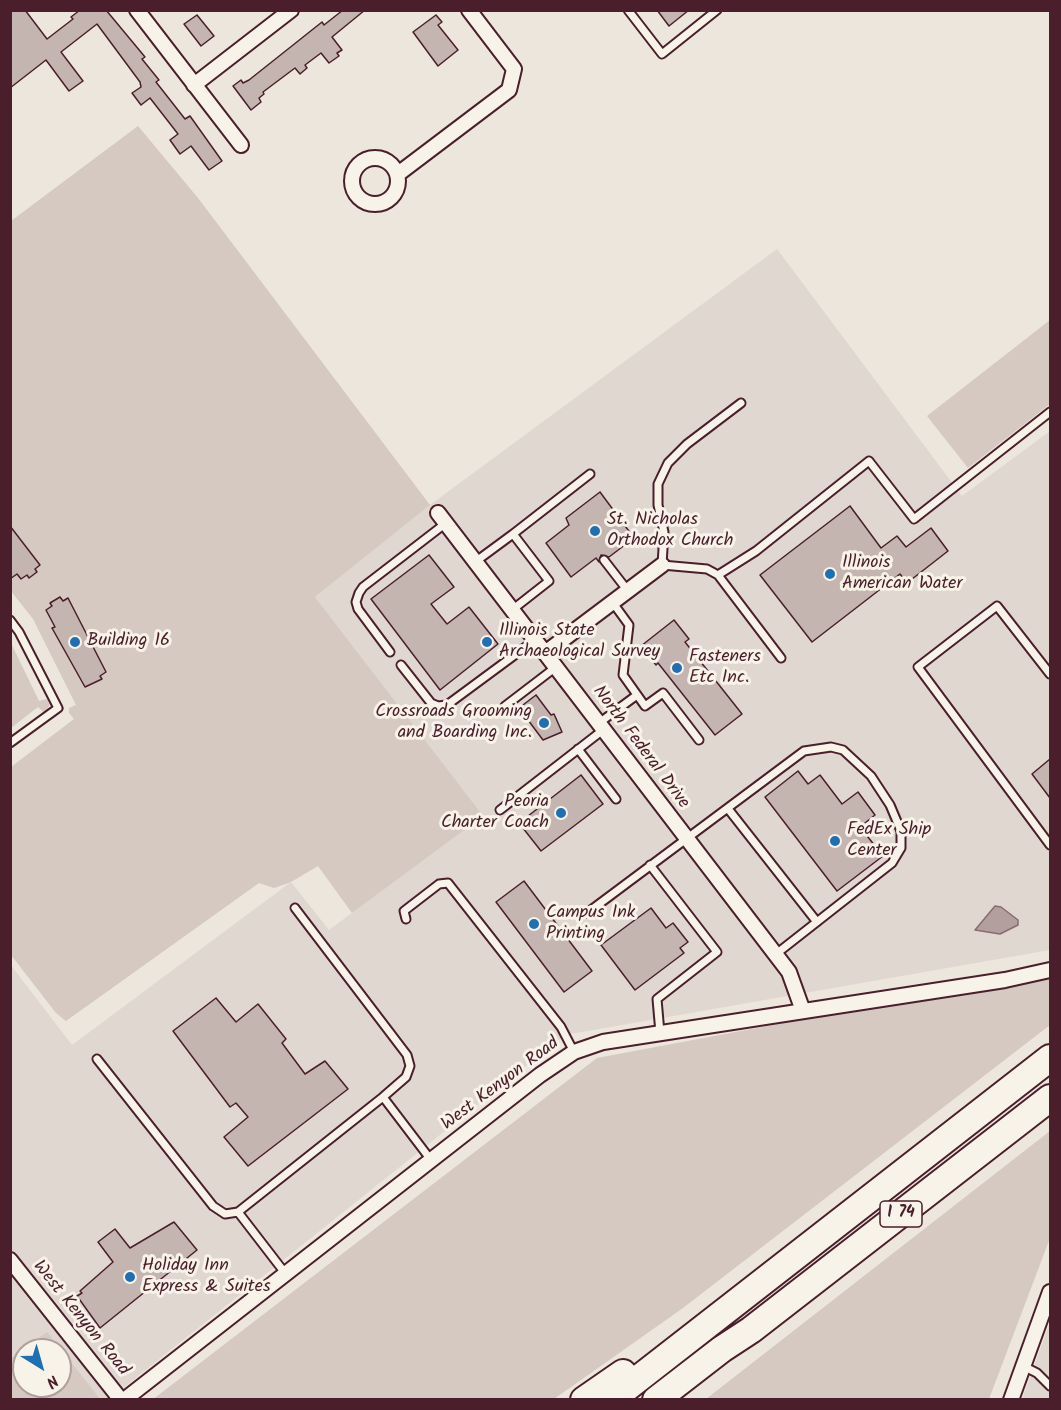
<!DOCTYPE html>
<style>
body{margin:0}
#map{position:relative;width:1061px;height:1410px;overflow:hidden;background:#ece6dd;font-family:Kalam,sans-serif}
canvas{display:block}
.frame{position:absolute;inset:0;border:12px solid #4a1f2b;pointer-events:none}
.north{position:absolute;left:12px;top:1338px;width:60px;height:60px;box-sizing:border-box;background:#f7f3e8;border:2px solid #b29e9c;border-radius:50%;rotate:143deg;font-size:16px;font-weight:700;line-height:24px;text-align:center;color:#4a1f2b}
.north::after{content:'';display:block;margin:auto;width:21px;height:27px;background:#1f6fb2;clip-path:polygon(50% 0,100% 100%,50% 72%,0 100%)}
</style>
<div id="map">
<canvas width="1061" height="1410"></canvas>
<div class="frame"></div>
<div class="north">N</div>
</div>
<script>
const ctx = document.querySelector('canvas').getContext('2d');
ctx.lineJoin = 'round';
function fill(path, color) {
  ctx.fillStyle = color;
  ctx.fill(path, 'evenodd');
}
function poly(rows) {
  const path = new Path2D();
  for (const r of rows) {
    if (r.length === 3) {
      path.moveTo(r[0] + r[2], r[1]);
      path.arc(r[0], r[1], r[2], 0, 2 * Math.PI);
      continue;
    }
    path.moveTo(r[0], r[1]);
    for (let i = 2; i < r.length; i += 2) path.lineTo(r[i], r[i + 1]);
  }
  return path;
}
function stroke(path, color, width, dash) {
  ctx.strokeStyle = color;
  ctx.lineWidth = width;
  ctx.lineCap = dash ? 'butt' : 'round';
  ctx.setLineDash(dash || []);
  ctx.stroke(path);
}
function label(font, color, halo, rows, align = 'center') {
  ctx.font = font + ' Kalam,sans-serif';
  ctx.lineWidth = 6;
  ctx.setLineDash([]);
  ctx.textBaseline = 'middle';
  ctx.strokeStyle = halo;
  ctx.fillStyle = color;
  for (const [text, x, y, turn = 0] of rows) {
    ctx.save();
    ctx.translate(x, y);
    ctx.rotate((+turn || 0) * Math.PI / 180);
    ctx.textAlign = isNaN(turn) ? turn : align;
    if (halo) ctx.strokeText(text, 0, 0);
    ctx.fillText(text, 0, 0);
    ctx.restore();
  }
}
fill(poly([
 [777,249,962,496,1050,431,1050,950,565,1035,108,1400,11,1399,10,964,72,1045,291,882,329,930,482,816,315,597,430,505],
 [24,1350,60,1350,60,1386,24,1386],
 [1050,1322,1050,1399,1022,1399]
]), '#e0d7d0');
fill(poly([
 [138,126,198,198,430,505,315,597,483,816,352,913,318,866,291,882,274,888,259,883,66,1021,56,1013,11,955,11,767,74,719,69,713,69,708,76,705,33,619,11,591,11,221],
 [1050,320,1050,404,968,468,927,416],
 [10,641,39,701,47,699,50,704,45,713,38,707,11,728],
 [1050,973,1050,1025,683,1308,554,1399,152,1400,597,1058],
 [1050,1131,1050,1238,989,1399,706,1399],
 [47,1332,100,1399,11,1399,11,1358],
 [24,1350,60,1350,60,1386,24,1386]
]), '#d5c9c2');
const water = poly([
 [995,906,1001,907,1018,920,1018,925,1000,934,975,930,995,906]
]);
fill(water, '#b39f9d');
stroke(water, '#896c6f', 1.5);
const building = poly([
 [10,10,25,10,47,39,73,19,71,17,80,10,106,10,145,57,142,59,159,80,156,82,185,119,190,116,222,161,209,170,191,146,180,154,170,140,178,134,150,98,141,105,132,93,141,87,140,82,97,24,61,52,83,81,69,91,46,60,10,88,10,10],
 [343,10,365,10,332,37,342,50,337,53,339,56,329,63,321,53,305,65,307,68,300,74,295,68,263,92,264,94,259,98,261,102,251,110,233,86,241,80,243,83,249,80,322,22,324,25,343,10],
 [657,10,689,10,669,26,657,10],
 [197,15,214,36,201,46,184,24,197,15],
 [436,15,442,22,438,25,458,50,438,66,413,32,436,15],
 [600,492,634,538,609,557,601,555,599,562,596,558,571,577,546,543,569,525,566,518,600,492],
 [850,506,881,548,897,536,906,547,931,528,948,551,907,583,900,574,812,642,760,575,850,506],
 [10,526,40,565,35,569,37,572,29,578,27,575,21,579,17,574,10,579,10,526],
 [429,555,454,587,431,604,447,624,469,607,498,644,440,690,371,599,429,555],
 [60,597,63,601,68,598,106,672,100,676,102,679,85,687,52,628,55,627,46,610,52,606,50,603,60,597],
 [674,620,689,639,685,642,742,714,715,735,658,663,656,665,641,646,674,620],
 [536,695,551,715,554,714,562,732,543,740,519,708,536,695],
 [1050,759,1050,798,1032,774,1050,759],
 [798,771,808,784,820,775,842,804,858,792,875,815,860,827,883,856,837,891,765,797,798,771],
 [581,775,603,804,541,851,519,823,581,775],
 [524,881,592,971,564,992,496,902,524,881],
 [651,908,666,928,673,923,688,942,680,948,684,953,635,990,601,945,651,908],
 [216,998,236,1022,258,1004,286,1039,282,1043,305,1074,325,1061,348,1089,248,1166,224,1137,248,1117,236,1103,230,1107,173,1031,216,998],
 [174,1222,197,1250,100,1328,77,1296,82,1293,80,1291,113,1262,98,1242,115,1229,130,1248,174,1222]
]);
fill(building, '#c4b5b0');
stroke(building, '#4a1f2b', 1.5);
const service = poly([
 [628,10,662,54,717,10],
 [741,403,687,444,668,463,658,484,658,505,664,532,662,565,707,569,718,575,781,658],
 [604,560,628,591],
 [475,562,513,534],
 [718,575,756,551,869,461,914,519,1050,412],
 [613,603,629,625,623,675,645,706,663,693,699,740],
 [512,610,549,581,513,534,590,474],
 [10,620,19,632,58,708,10,743],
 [390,652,358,609,356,602,359,593,363,587,446,523],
 [401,665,431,703,438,706,447,705,535,640],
 [1050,674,997,606,918,667,1050,845],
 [505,706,556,667],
 [599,723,637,695],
 [578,749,616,799],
 [500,810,603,730],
 [729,810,817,922],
 [650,865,717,952,657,999,660,1033],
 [587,913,804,751,831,747,843,750,871,776,890,805,901,831,901,848,892,863,776,954],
 [406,919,404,911,439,884,448,883,561,1027,574,1052],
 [97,1059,213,1206,225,1214,238,1212,285,1273],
 [383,1097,431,1160],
 [238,1212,383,1097,406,1077,410,1066,407,1055,295,908],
 [1023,1366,1037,1373,1050,1386]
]);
const minor = poly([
 [137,10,241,145],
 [194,85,291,10],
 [375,181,23],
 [398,174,509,90,514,69,469,10],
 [438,513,789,972,803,1011],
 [545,653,662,565],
 [10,1260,121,1400],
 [124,1400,540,1075,574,1052,603,1042,1005,980,1050,970],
 [1011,1400,1050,1292]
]);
const motorway = poly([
 [584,1400,623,1373],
 [611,1400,1050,1058],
 [656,1400,722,1349,751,1330,1050,1098]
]);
stroke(service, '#4a1f2b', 11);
stroke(minor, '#4a1f2b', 18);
stroke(motorway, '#4a1f2b', 30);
stroke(service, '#f7f3e8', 7);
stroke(minor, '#f7f3e8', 14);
stroke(motorway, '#f7f3e8', 26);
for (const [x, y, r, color] of [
 [595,531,6,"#1f6fb2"],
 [830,574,6,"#1f6fb2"],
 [75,642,6,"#1f6fb2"],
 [487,642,6,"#1f6fb2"],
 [677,668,6,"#1f6fb2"],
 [544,723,6,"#1f6fb2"],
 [561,813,6,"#1f6fb2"],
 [835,841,6,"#1f6fb2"],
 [534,924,6,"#1f6fb2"],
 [130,1277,6,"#1f6fb2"]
]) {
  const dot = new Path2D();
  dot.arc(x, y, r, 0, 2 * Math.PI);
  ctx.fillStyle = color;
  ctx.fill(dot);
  stroke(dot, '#f7f3e8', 2);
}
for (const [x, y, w] of [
 [901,1214,42]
]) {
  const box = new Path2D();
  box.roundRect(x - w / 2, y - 13, w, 26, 4.5);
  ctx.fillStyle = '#f7f3e8';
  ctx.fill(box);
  stroke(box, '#4a1f2b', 1.5);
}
label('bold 16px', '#4a1f2b', null, [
 ["I 74",901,1214]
]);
label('18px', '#4a1f2b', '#f7f3e8', [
 ["St. Nicholas",607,521],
 ["Orthodox Church",607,542],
 ["Illinois",842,564],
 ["American Water",842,585],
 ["Illinois State",499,632],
 ["Archaeological Survey",499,653],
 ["Building 16",87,642],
 ["Fasteners",689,658],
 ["Etc Inc.",689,679],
 ["Crossroads Grooming",532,713,"right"],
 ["and Boarding Inc.",532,734,"right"],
 ["Peoria",549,803,"right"],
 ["Charter Coach",549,824,"right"],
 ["FedEx Ship",847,831],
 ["Center",847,852],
 ["Campus Ink",546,914],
 ["Printing",546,935],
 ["Holiday Inn",142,1267],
 ["Express & Suites",142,1288]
], 'left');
label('18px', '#4a1f2b', '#f7f3e8', [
 ["North Federal Drive",640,748,53],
 ["West Kenyon Road",501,1085,-37],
 ["West Kenyon Road",80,1319,51]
]);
</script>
